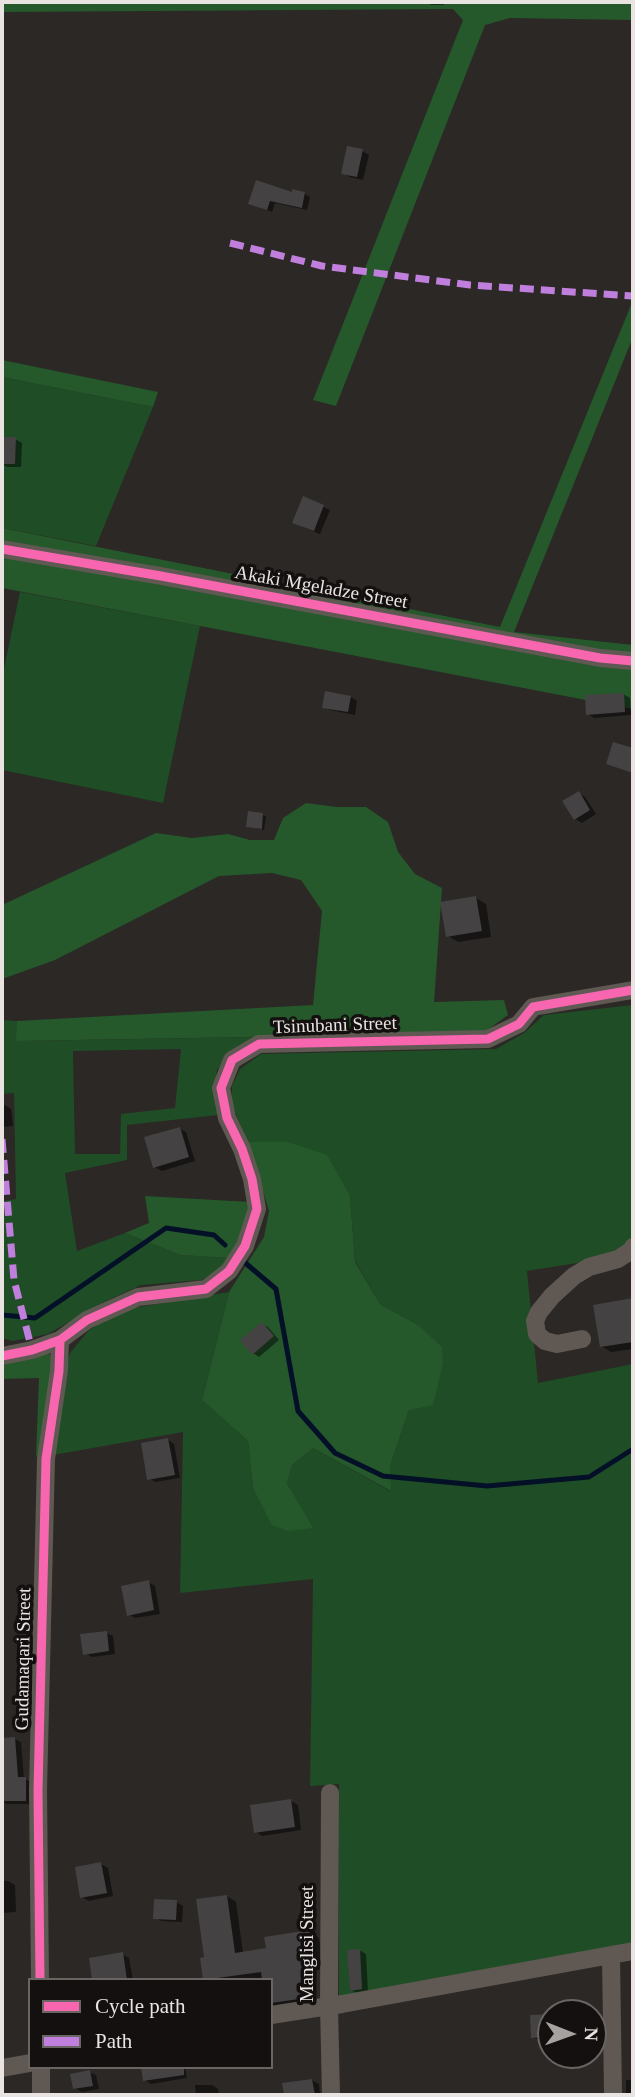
<!DOCTYPE html>
<style>
body{margin:0}
#map{position:relative;width:635px;height:2097px;overflow:hidden;background:#2b2826;font-family:Georgia,serif}
canvas{display:block}
.frame{position:absolute;inset:0;border:4px solid #e9e4e2;pointer-events:none}
.legend{position:absolute;left:28px;top:1978px;width:245px;height:91px;box-sizing:border-box;background:#14100f;border:2px solid #696563;margin:0;padding:9px 12px;list-style:none;font-size:21px;color:#e9e4e2}
.legend li{display:flex;align-items:center;gap:14px;height:35px}
.legend b{width:35px;border:2px solid #696563}
.north{position:absolute;left:537px;top:1999px;width:70px;height:70px;box-sizing:border-box;background:#14100f;border:2px solid #696563;border-radius:50%;rotate:91deg;font-size:19px;font-weight:700;line-height:28px;text-align:center;color:#e9e4e2}
.north::after{content:'';display:block;margin:auto;width:24px;height:32px;background:#a6a2a0;clip-path:polygon(50% 0,100% 100%,50% 72%,0 100%)}
</style>
<div id="map">
<canvas width="635" height="2097"></canvas>
<div class="frame"></div>
<ul class="legend">
<li><b style="height:9px;background:#f766af"></b>Cycle path</li>
<li><b style="height:9px;background:#c07fdc"></b>Path</li>
</ul>
<div class="north">N</div>
</div>
<script>
const ctx = document.querySelector('canvas').getContext('2d');
ctx.lineJoin = 'round';
function fill(path, color) {
  ctx.fillStyle = color;
  ctx.fill(path, 'evenodd');
}
function poly(rows) {
  const path = new Path2D();
  for (const r of rows) {
    path.moveTo(r[0], r[1]);
    for (let i = 2; i < r.length; i += 2) path.lineTo(r[i], r[i + 1]);
  }
  return path;
}
function stroke(path, color, width, dash) {
  ctx.strokeStyle = color;
  ctx.lineWidth = width;
  ctx.lineCap = dash ? 'butt' : 'round';
  ctx.setLineDash(dash || []);
  ctx.stroke(path);
}
function label(font, color, halo, rows, align = 'center') {
  ctx.font = font + ' Georgia,serif';
  ctx.lineWidth = 7;
  ctx.setLineDash([]);
  ctx.textBaseline = 'middle';
  ctx.strokeStyle = halo;
  ctx.fillStyle = color;
  for (const [text, x, y, turn = 0] of rows) {
    ctx.save();
    ctx.translate(x, y);
    ctx.rotate((+turn || 0) * Math.PI / 180);
    ctx.textAlign = isNaN(turn) ? turn : align;
    if (halo) ctx.strokeText(text, 0, 0);
    ctx.fillText(text, 0, 0);
    ctx.restore();
  }
}
fill(poly([
 [2,377,153,407,96,546,2,528],
 [20,592,200,626,163,803,2,770,2,678],
 [633,1005,633,1254,527,1271,538,1383,633,1364,633,1944,339,2001,339,1784,310,1786,313,1579,180,1593,183,1432,53,1455,63,1379,70,1353,89,1330,121,1310,229,1292,202,1400,248,1441,253,1488,287,1484,292,1465,313,1448,390,1491,390,1466,409,1410,418,1325,380,1304,355,1261,350,1196,288,1142,248,1142,231,1103,232,1086,240,1069,261,1054,496,1049,524,1033,544,1015],
 [2,1020,17,1021,17,1041,254,1037,235,1049,217,1070,214,1089,218,1115,127,1125,127,1160,65,1173,77,1251,125,1233,180,1255,229,1258,220,1269,202,1280,141,1285,104,1302,48,1334,13,1341,2,1338,2,1201,16,1199,14,1093,2,1094],
 [181,1049,175,1108,121,1114,120,1154,75,1154,73,1051]
]), '#1f4d25');
fill(poly([
 [2,2,633,2,633,20,510,18,485,25,336,406,313,400,463,20,453,9,2,12],
 [633,300,633,337,514,632,633,645,633,709,2,588,2,528,500,627],
 [2,360,158,392,153,407,2,377],
 [306,803,337,807,366,807,388,822,398,852,415,874,442,888,434,1002,504,1000,508,1015,483,1033,16,1041,17,1021,313,1005,322,911,301,880,272,873,219,876,55,960,2,979,2,905,156,833,192,838,228,834,250,840,274,840,283,818],
 [248,1142,288,1142,327,1155,350,1196,355,1262,380,1304,418,1325,442,1347,443,1363,433,1405,409,1410,390,1466,391,1491,313,1448,292,1465,287,1484,313,1528,288,1531,272,1525,253,1488,248,1441,202,1400,229,1292,264,1237,269,1211],
 [145,1196,250,1202,243,1234,229,1258,180,1255,125,1233,149,1223],
 [48,1352,55,1363,40,1453,36,1457,39,1378,2,1379,2,1360]
]), '#25592b');
fill(poly([
 [428,2,443,2,444,5,431,5],
 [362,151,369,155,363,180,350,177,343,173],
 [293,194,305,194,310,197,307,210,275,203,272,212,250,203],
 [2,439,15,439,22,443,21,467,7,467,2,464],
 [304,498,330,510,320,534,300,526],
 [623,694,630,698,631,715,594,718,588,714],
 [351,697,357,701,355,715,330,710,324,707],
 [579,793,585,797,596,814,582,823,575,819],
 [249,813,266,816,264,830,248,826],
 [476,898,486,904,491,937,458,942,448,936],
 [5,1105,11,1109,13,1126,2,1127,2,1106],
 [180,1129,186,1132,195,1161,162,1171,155,1167],
 [633,1300,633,1349,611,1352,601,1346,595,1307],
 [262,1324,268,1327,279,1340,259,1357,253,1353],
 [168,1440,174,1444,180,1478,155,1482,149,1478],
 [148,1582,155,1586,160,1614,135,1618,128,1614],
 [106,1633,113,1636,115,1654,92,1657,85,1653],
 [2,1739,15,1739,21,1742,24,1779,32,1782,32,1804,7,1804,2,1801],
 [291,1801,298,1805,301,1830,262,1836,256,1832],
 [101,1864,108,1868,113,1896,89,1901,82,1897],
 [2,1881,8,1881,15,1885,16,1912,2,1913],
 [227,1896,236,1902,243,1953,268,1950,310,1932,319,1938,324,1969,311,1971,315,2003,271,2007,271,1980,263,1978,249,1980,205,1979,206,1959],
 [176,1902,183,1906,182,1922,162,1921,155,1918],
 [359,1950,366,1954,368,1992,358,1994,351,1990],
 [122,1954,129,1958,133,1980,94,1980],
 [551,2016,551,2040,539,2040,532,2037],
 [143,2067,185,2067,187,2078,151,2084,145,2080],
 [89,2072,96,2075,99,2089,82,2092,75,2088],
 [312,2080,319,2084,320,2095,286,2095,284,2084],
 [626,2080,633,2080,633,2095,626,2095],
 [195,2085,212,2085,218,2089,219,2095,196,2095]
]), '#0007');
stroke(poly([
 [243,1261,276,1289,298,1411,335,1453,383,1476,487,1486,589,1477,633,1449],
 [2,1315,35,1318,166,1228,214,1235,225,1245]
]), '#041028', 5);
fill(poly([
 [347,146,363,149,357,177,341,174],
 [256,180,292,192,292,189,305,192,302,208,270,201,267,210,248,204],
 [2,437,16,437,15,464,2,464],
 [303,496,324,505,314,531,292,523],
 [325,691,351,696,348,712,322,708],
 [624,693,625,712,586,715,585,695],
 [613,742,633,748,633,773,606,764],
 [579,791,590,810,574,820,562,801],
 [248,811,263,813,262,829,246,827],
 [476,896,482,931,446,937,440,902],
 [180,1127,189,1157,153,1168,144,1137],
 [633,1298,633,1342,600,1347,593,1305],
 [262,1322,274,1336,252,1355,240,1340],
 [168,1438,175,1475,147,1480,141,1443],
 [149,1580,154,1610,127,1616,121,1586],
 [107,1631,109,1651,83,1655,80,1634],
 [15,1737,18,1777,26,1777,26,1801,2,1801,2,1738],
 [291,1799,295,1827,254,1833,250,1805],
 [101,1862,107,1893,80,1898,75,1867],
 [227,1895,235,1953,266,1948,264,1937,310,1930,315,1964,302,1966,306,1998,271,2003,271,1980,262,1980,261,1972,203,1980,200,1958,204,1957,196,1899],
 [154,1899,177,1900,176,1920,153,1919],
 [360,1949,362,1989,350,1991,347,1950],
 [123,1952,127,1980,92,1980,89,1958],
 [551,2014,551,2037,531,2038,530,2015],
 [141,2067,184,2067,184,2075,143,2081],
 [90,2070,93,2086,73,2089,70,2074],
 [312,2079,315,2095,284,2095,282,2083]
]), '#444242');
stroke(poly([
 [2,549,161,576,600,658,633,661],
 [582,1339,557,1344,545,1341,537,1334,535,1321,539,1312,552,1296,574,1276,589,1267,618,1259,632,1250,633,1247],
 [2,1356,32,1350,60,1340,87,1320,138,1297,206,1289,229,1271,245,1246,257,1209,252,1179,242,1149,227,1118,221,1088,232,1060,259,1044,488,1039,519,1024,533,1007,633,990],
 [330,1793,329,2006,331,2095],
 [611,1956,613,2095],
 [40,1980,38,1790,46,1459,59,1371,60,1340],
 [271,2015,342,2004,633,1951],
 [2,2068,30,2063],
 [41,2095,41,2067]
]), '#605852', 18);
stroke(poly([
 [230,243,322,266,470,285,633,296],
 [2,1139,14,1280,32,1350]
]), '#c07fdc', 7, [14, 7]);
stroke(poly([
 [2,549,161,576,600,658,633,661],
 [2,1356,32,1350,60,1340,87,1320,138,1297,206,1289,229,1271,245,1246,257,1209,252,1179,242,1149,227,1118,221,1088,232,1060,259,1044,488,1039,519,1024,533,1007,633,990],
 [40,1980,38,1790,46,1459,59,1371,60,1340]
]), '#f766af', 9);
label('19px', '#e9e4e2', '#14100f', [
 ["Akaki Mgeladze Street",321,588,10],
 ["Tsinubani Street",335,1026,-2],
 ["Gudamaqari Street",24,1659,-89],
 ["Manglisi Street",308,1944,-90]
]);
</script>
